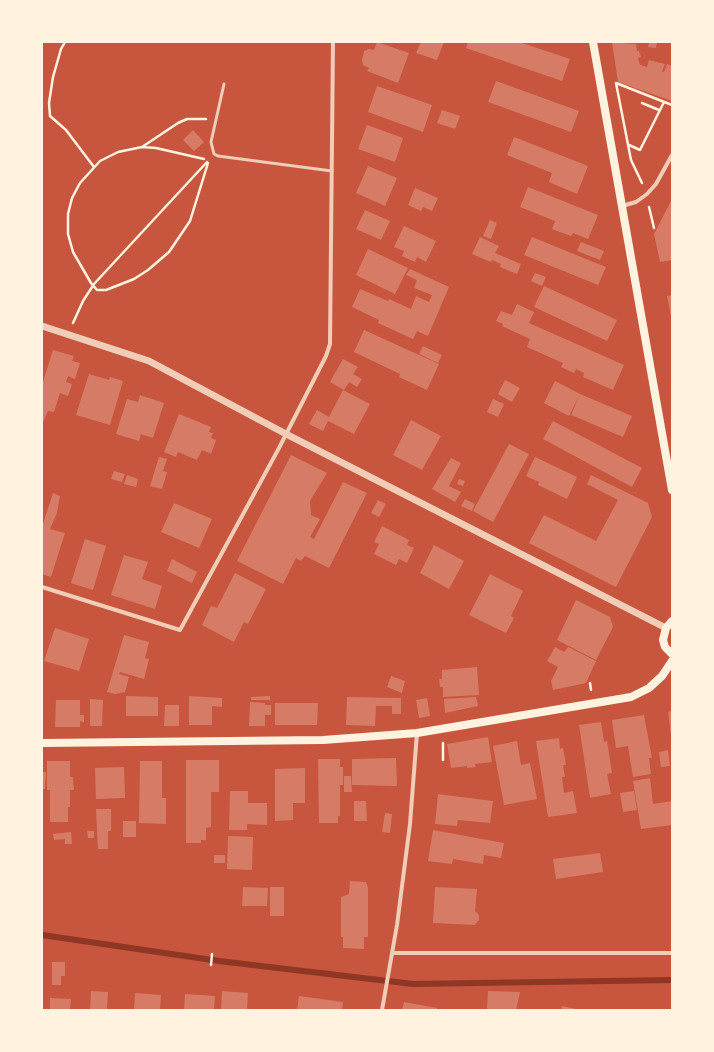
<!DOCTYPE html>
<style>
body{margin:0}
#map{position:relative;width:714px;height:1052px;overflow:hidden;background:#c8553d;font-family:"Noto Sans",sans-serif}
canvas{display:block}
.frame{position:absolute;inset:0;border:43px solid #fff3e0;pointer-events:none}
</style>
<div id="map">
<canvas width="714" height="1052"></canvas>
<div class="frame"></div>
</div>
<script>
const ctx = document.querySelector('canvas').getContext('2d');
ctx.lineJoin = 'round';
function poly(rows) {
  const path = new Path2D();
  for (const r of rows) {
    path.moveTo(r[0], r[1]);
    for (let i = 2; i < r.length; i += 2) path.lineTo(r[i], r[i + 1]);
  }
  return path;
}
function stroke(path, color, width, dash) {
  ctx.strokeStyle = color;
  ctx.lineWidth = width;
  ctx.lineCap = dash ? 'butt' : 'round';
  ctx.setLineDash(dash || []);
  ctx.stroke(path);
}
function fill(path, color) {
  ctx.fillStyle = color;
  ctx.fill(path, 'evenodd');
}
stroke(poly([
 [42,935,219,961,413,984,672,980]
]), '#8f3625', 6);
fill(poly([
 [377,42,409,53,398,83,367,71,369,68,363,65,362,60,364,51,369,49,374,50],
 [421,42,444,42,437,60,416,53],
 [468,42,519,42,570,59,562,81,466,48],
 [612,42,636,44,637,51,639,51,641,57,638,58,640,65,647,67,649,60,665,64,662,72,664,72,667,64,672,66,672,101,618,82],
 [649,42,657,42,656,48,648,47],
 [496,81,579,111,571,132,488,102],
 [377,86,432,105,423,132,368,112],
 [442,110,460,116,455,129,437,123],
 [367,125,403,138,395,162,358,149],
 [193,130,204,142,194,151,183,140],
 [514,137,588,166,577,194,549,182,552,173,507,155],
 [368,166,397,178,385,206,356,193],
 [528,187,598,215,588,239,573,233,571,236,552,229,555,221,520,207],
 [415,188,438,198,432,211,423,207,421,211,408,205],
 [672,199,672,260,660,262,654,234],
 [365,210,390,221,381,240,356,229],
 [490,220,497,223,491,239,483,236],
 [404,226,436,241,426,262,417,257,415,262,402,256,404,251,394,247],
 [480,237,499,246,495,253,521,264,517,274,500,267,501,264,492,260,491,262,472,254],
 [532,237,606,267,598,285,524,255],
 [581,242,604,251,600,260,577,251],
 [368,249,408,268,395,294,356,275],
 [410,269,449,287,428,336,417,331,413,339,378,323,379,320,352,307,360,289,388,301,389,299,411,309,416,296,429,302,432,295,414,288,417,280,406,275],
 [535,273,546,277,542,286,531,281],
 [544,286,617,320,607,341,534,307],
 [672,295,672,315,671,316,667,296],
 [517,304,534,312,529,323,624,365,613,390,583,377,584,373,576,369,574,373,561,367,563,363,527,347,530,339,502,326,503,324,496,321,501,311,512,315],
 [364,330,439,364,427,390,399,377,400,374,354,352],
 [423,346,442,355,438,363,419,354],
 [53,350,74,356,72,361,80,363,75,379,68,376,66,382,72,384,68,396,60,393,54,412,48,411,42,424,42,385],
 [343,359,358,367,353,374,362,379,357,387,349,382,344,390,330,382],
 [89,374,109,380,110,377,123,381,110,425,76,415],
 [505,380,520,388,512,402,498,394],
 [555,381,580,394,569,416,544,403],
 [343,390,370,404,354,434,328,421,323,431,309,424,317,410,329,417],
 [580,394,632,416,623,437,571,415],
 [140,395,164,403,153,438,141,434,139,441,116,434,127,399,138,402],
 [493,399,504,404,498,417,487,412],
 [179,414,211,427,209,432,213,433,211,438,216,440,211,454,202,450,197,460,178,452,176,457,164,452],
 [411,420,441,436,422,470,393,455],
 [553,421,642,468,632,487,543,439],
 [509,444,529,454,493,522,473,511],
 [291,455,327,473,310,501,311,515,320,519,310,537,314,539,343,482,367,493,329,568,305,556,301,561,296,558,283,584,237,561],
 [159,457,167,459,163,471,167,472,162,489,150,486],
 [535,457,577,477,567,499,538,485,539,482,526,476],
 [451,458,461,463,449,486,461,492,455,502,432,489],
 [114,471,125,474,122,482,111,479],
 [127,475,138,479,136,487,124,484],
 [591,475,648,503,652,517,616,587,529,543,544,515,596,541,618,500,587,484],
 [459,479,465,481,463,486,457,484],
 [53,493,60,496,57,513,50,529,65,533,51,577,42,574,42,527],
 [465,499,475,504,472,511,461,506],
 [378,500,386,504,379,517,371,513],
 [174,503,212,519,199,548,161,532],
 [382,526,409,540,407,545,414,548,407,563,399,559,396,565,374,554,379,544,374,542],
 [85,539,106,546,93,590,71,583],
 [434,545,464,561,449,589,420,573],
 [124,555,148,562,142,579,162,586,155,609,111,595],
 [172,559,197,572,192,583,167,571],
 [235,573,266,589,248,624,244,622,234,642,202,625,211,606,217,608],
 [490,574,523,591,511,616,514,618,506,633,469,615],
 [576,600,610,617,613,627,596,660,557,640],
 [55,628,89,639,79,671,44,661],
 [124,635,149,642,145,658,149,659,144,679,120,672,119,674,129,677,125,692,115,694,107,692],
 [555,647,564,652,568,647,596,661,586,683,553,690,551,681,558,667,547,661],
 [477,667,479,695,443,697,443,687,440,687,439,679,442,679,442,670],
 [391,676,405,681,402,693,387,687],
 [126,696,158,697,158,716,126,716],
 [189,696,222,698,222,707,212,706,212,725,189,725],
 [270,696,270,700,251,700,251,697],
 [347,697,401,698,401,714,392,714,392,706,376,706,375,726,346,725],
 [476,697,478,706,445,713,444,699],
 [427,698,430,716,419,718,416,700],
 [90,699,103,700,102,726,90,726],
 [56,700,80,700,80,715,84,715,84,722,80,721,80,727,55,727],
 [250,702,265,703,265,705,271,705,271,715,265,715,265,726,249,726],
 [275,703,318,703,317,725,275,725],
 [165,705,179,705,179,726,164,726],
 [672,711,672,735,671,735,668,712],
 [644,715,652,758,649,758,651,774,633,777,628,746,616,748,612,720],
 [601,722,604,742,607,741,612,773,607,774,611,794,590,798,579,725],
 [488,737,492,762,475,764,476,767,467,768,467,766,451,768,447,744],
 [559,738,560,749,563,748,566,765,563,765,565,777,562,777,564,793,573,791,577,813,548,817,536,741],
 [517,741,521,765,530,763,537,799,504,805,493,746],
 [668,750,670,766,661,767,659,752],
 [396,758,397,786,352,785,352,759],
 [318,759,340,759,340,767,343,767,343,785,340,785,340,816,338,816,338,823,319,823],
 [186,760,219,760,219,792,211,792,211,827,206,828,206,840,201,840,201,843,186,843],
 [47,761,70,761,70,777,73,777,74,790,70,790,70,807,68,807,68,822,50,822,50,790,47,790],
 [140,761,162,761,162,798,166,798,166,824,139,823],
 [124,767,125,798,96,799,95,768],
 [305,768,305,803,293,803,293,820,275,821,275,769],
 [42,772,46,772,45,789,42,789],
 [344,776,351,776,352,792,344,792],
 [650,778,653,804,672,801,672,825,641,829,633,781],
 [230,791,248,791,248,803,267,803,267,825,247,824,247,830,229,830],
 [634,791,637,810,623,812,620,793],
 [438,794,493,801,490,823,458,820,457,826,435,824],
 [354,801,366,801,367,821,354,821],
 [96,809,111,809,111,831,108,831,108,849,98,849],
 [385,813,392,814,390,833,382,832],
 [123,821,136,821,136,837,123,837],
 [433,830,504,843,501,858,484,855,483,864,453,859,452,864,428,861],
 [87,831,94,831,94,838,88,838],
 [71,832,72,844,65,844,65,839,54,840,53,834],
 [228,836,253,837,252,870,227,869],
 [600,853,603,872,556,879,553,859],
 [214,855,225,855,225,863,214,863],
 [350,881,366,882,368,888,368,937,364,937,364,949,343,948,343,937,341,937,341,897,349,894],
 [243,887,268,888,267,906,242,906],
 [270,887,284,887,284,916,270,916],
 [435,887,477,889,475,911,479,915,479,920,475,925,433,923],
 [52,962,65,962,65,976,61,976,61,985,52,985],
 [91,991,108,992,107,1010,90,1010],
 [222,991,248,993,247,1010,221,1010],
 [488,991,520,992,516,1010,487,1010],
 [135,993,161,995,160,1010,134,1010],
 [185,994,215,996,214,1010,184,1010],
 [299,996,343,1002,342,1010,297,1010],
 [50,998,71,999,70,1010,50,1010],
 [404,1002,437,1008,437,1010,402,1010],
 [562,1006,576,1009,576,1010,561,1010]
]), '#d67c66');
stroke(poly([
 [65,42,61,49,53,77,49,103,50,116,66,130,94,167],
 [642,103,659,110],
 [629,145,640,150,664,102],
 [142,147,178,123,187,119,206,119],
 [204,159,156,148,142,147,118,152,100,161,80,183,72,198,68,214,68,234,73,252,91,283,97,290,106,290,134,279,148,270,169,252,190,221,208,163],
 [642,183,631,160,616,83,672,105],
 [649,207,654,228],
 [73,323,83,301,94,284,207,162],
 [590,683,591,690],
 [443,760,443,743],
 [211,965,212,954]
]), '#fff3e0', 2.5);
stroke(poly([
 [224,84,211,142,214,154,218,156,332,171]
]), '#f1ccb7', 3);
stroke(poly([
 [622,206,636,202,647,194,656,184,672,155],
 [42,587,180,630,279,448,326,356,330,344,333,42],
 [392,953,672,953],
 [382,1010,397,925,410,824,417,733]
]), '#f1ccb7', 4);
stroke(poly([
 [42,326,149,361,286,434,666,628]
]), '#f1ccb7', 7);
stroke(poly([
 [593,42,672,490],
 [672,621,666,628,663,640,665,647,672,654],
 [42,743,323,740,417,733,631,697,649,688,662,676,672,661]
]), '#fff3e0', 8);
</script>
